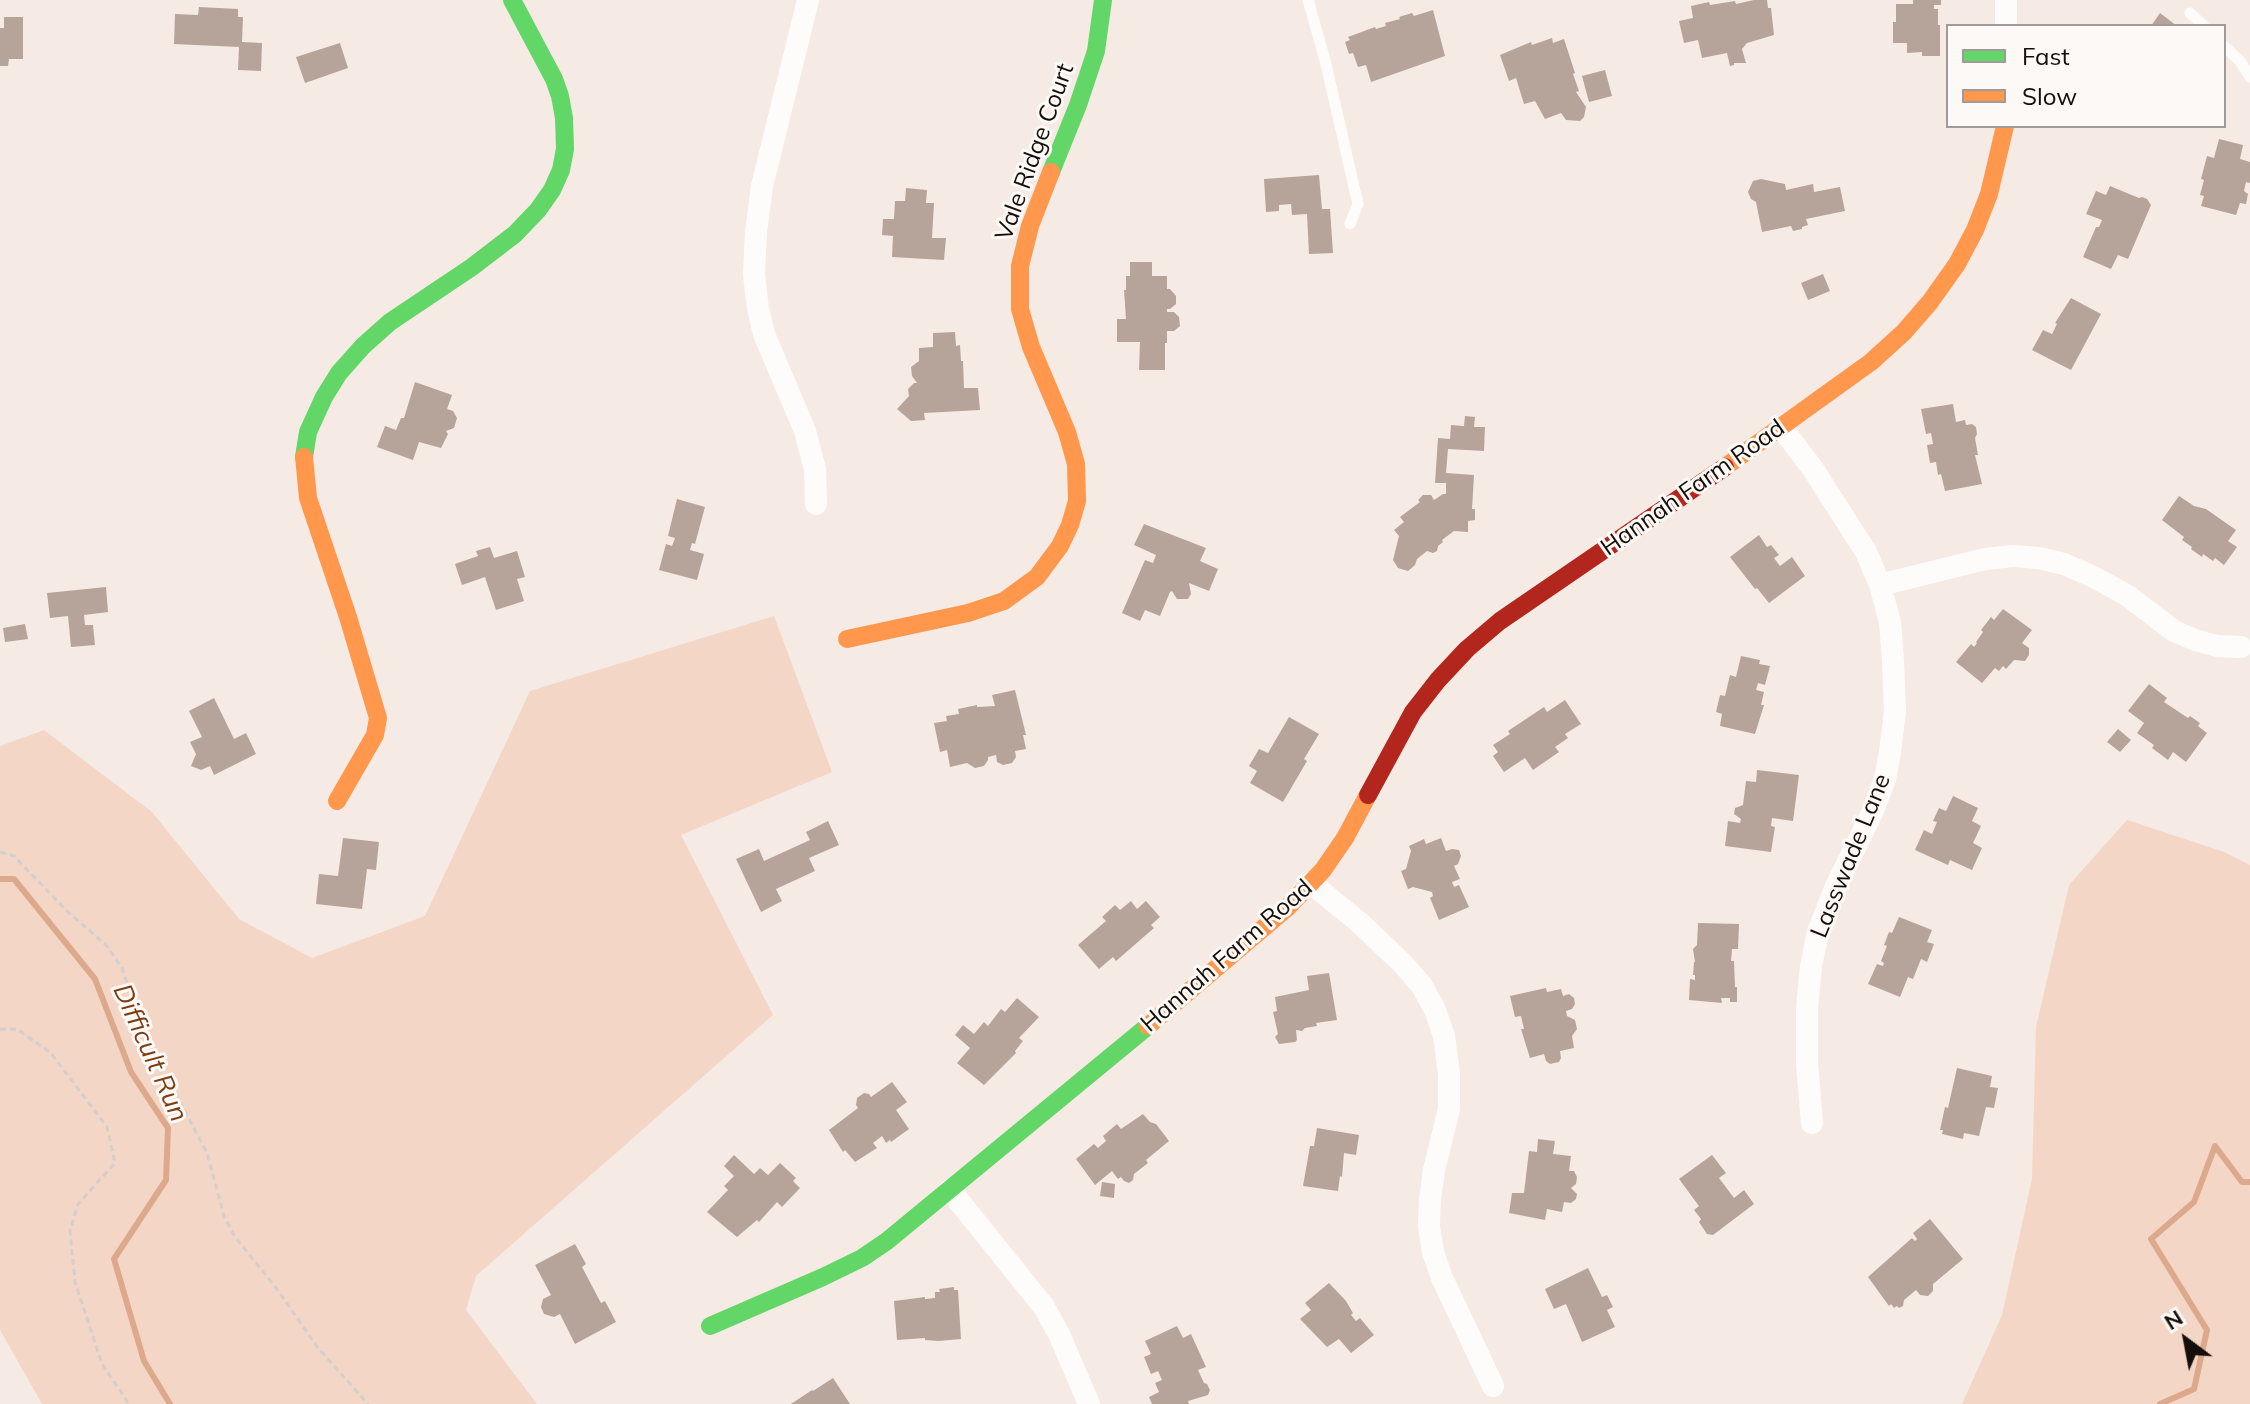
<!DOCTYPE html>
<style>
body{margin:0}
#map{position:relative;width:2250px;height:1404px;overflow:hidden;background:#f6eae4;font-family:Mulish,sans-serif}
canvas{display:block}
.legend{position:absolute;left:1946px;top:24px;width:280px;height:104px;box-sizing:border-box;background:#fdf9f6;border:2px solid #a09b98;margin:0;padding:10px 14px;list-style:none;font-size:24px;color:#150e0a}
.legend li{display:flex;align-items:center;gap:16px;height:40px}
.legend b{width:40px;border:2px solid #a09b98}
.north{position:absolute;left:2146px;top:1300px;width:80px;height:80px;-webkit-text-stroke:6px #fdf9f6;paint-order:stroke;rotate:328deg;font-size:22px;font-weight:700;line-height:32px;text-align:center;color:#150e0a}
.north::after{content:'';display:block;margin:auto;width:28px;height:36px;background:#150e0a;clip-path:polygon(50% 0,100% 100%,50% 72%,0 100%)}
</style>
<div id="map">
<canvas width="2250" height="1404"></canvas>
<ul class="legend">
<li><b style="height:10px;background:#63d668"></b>Fast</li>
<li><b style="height:10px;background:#ff974d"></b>Slow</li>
</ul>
<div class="north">N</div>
</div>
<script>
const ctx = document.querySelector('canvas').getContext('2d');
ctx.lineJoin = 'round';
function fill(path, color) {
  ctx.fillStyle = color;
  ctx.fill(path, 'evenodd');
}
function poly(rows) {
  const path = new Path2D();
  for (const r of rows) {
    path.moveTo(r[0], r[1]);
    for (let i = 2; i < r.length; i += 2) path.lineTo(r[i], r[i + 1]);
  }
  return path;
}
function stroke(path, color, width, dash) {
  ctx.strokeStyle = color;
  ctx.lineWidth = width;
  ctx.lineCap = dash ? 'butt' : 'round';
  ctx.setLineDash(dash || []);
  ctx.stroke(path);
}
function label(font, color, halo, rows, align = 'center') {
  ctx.font = font + ' Mulish,sans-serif';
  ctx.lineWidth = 6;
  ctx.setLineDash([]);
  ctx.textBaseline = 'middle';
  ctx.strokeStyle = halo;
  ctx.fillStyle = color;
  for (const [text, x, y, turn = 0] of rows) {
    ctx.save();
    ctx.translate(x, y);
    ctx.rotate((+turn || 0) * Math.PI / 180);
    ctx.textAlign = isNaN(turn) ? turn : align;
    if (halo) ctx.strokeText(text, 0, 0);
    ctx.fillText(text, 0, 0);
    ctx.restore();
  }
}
fill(poly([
 [774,616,832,772,681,835,773,1015,476,1276,466,1310,537,1404,42,1404,0,1330,0,746,44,730,152,812,239,919,312,958,425,916,530,691],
 [2127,820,2224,852,2250,865,2250,1404,1962,1404,2002,1315,2032,1179,2036,1027,2069,885]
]), '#f4d6c6');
stroke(poly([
 [0,879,14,879,95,979,131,1072,168,1128,166,1180,114,1259,144,1361,170,1404],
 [2160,1404,2194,1389,2207,1330,2151,1239,2194,1202,2215,1146,2242,1182,2250,1182]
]), '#dda98c', 6);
fill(poly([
 [1754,0,1767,0,1768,8,1771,8,1774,35,1747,43,1742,49,1746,63,1734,63,1734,65,1730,66,1727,53,1702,58,1698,40,1684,43,1679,21,1693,18,1691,6,1709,2,1710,5,1735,1,1736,4],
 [1913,0,1941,0,1941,5,1934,5,1934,9,1938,9,1938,25,1940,25,1940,56,1922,56,1922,52,1907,53,1907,43,1893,43,1893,22,1896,22,1896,4,1913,4],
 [199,7,238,9,238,17,243,17,242,42,262,43,261,71,238,70,239,47,174,44,175,14,198,15],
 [1433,10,1445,56,1371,82,1366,65,1358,67,1353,53,1349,54,1345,42,1350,40,1348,37,1375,27,1376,29,1386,26,1385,23,1400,19,1399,17,1412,13,1414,16],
 [2160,13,2177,26,2151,26],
 [4,17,23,17,23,59,9,59,8,66,0,66,0,28,4,28],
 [1552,38,1553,43,1564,39,1575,73,1573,74,1579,91,1576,92,1586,107,1584,117,1580,121,1566,120,1561,113,1545,119,1535,101,1524,104,1516,78,1509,81,1500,55,1531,42,1532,45],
 [340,43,348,68,305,83,296,57],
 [1605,70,1612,96,1589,102,1582,76],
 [2219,139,2243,145,2240,159,2250,162,2250,183,2246,182,2244,191,2248,194,2246,204,2240,203,2236,215,2201,206,2204,196,2200,195,2204,180,2201,179,2207,156,2214,158],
 [1319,175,1322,209,1330,209,1333,253,1309,254,1307,214,1292,215,1291,204,1279,205,1279,211,1266,212,1264,179],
 [1761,179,1785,184,1786,190,1813,184,1814,192,1840,187,1845,211,1806,219,1808,225,1802,227,1802,229,1793,231,1791,226,1762,232,1756,202,1751,199,1748,192,1753,181],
 [2110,186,2139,198,2142,197,2147,199,2151,205,2128,259,2118,255,2111,269,2083,257,2096,227,2099,227,2102,220,2086,214,2096,191,2106,195],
 [906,188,927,190,926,203,934,203,932,238,946,238,944,260,892,257,893,236,882,235,883,219,894,219,895,201,905,201],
 [1130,262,1152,262,1152,276,1167,276,1167,289,1170,289,1176,296,1176,304,1170,309,1167,309,1167,312,1174,312,1179,317,1180,326,1174,331,1167,331,1167,343,1165,343,1165,370,1139,370,1140,342,1117,342,1117,319,1126,319,1124,290,1126,290,1126,276,1130,276],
 [1823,274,1830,291,1808,300,1801,283],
 [2071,298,2101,314,2071,370,2032,350,2043,330,2052,334,2057,324,2055,323],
 [955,332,956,346,960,345,961,361,963,361,964,388,978,388,980,410,924,413,925,420,911,421,897,409,909,396,908,389,914,383,917,383,912,376,911,367,919,361,919,348,933,347,933,333],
 [415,382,452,395,447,409,453,411,457,418,454,428,446,431,448,434,441,448,419,442,413,460,377,447,385,426,396,430,401,418,404,418],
 [1953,404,1956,422,1965,420,1966,425,1972,424,1976,427,1977,434,1975,438,1978,455,1975,455,1982,484,1945,491,1941,474,1938,475,1936,462,1930,463,1927,445,1933,444,1931,433,1926,434,1921,409],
 [1465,416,1475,417,1474,427,1485,427,1484,451,1448,449,1446,473,1474,475,1472,509,1475,509,1475,520,1468,521,1468,532,1454,531,1442,540,1443,542,1438,546,1437,551,1433,553,1427,551,1417,559,1415,565,1408,571,1398,568,1393,560,1399,536,1394,530,1404,522,1400,517,1420,502,1418,500,1423,495,1431,495,1434,500,1443,494,1446,494,1446,483,1435,483,1438,438,1450,439,1451,425,1464,426],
 [2179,496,2194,506,2206,509,2236,530,2228,541,2237,547,2224,565,2215,558,2213,561,2203,554,2202,557,2191,549,2192,547,2182,540,2184,537,2162,520],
 [677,499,705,507,695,544,692,543,690,550,704,554,697,580,659,570,666,544,672,546,675,538,668,536],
 [1144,524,1206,548,1200,561,1218,569,1209,591,1189,583,1191,594,1188,599,1177,599,1172,591,1170,592,1160,616,1145,610,1140,621,1122,613,1145,560,1153,563,1156,555,1134,545],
 [1759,535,1767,547,1771,545,1779,555,1774,558,1780,566,1792,557,1805,576,1769,603,1757,588,1755,589,1730,557],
 [490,547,494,558,517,551,525,577,517,579,524,601,496,610,485,577,462,585,455,564,478,556,476,551],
 [106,587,108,612,84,615,85,625,93,625,95,645,71,647,68,616,50,618,47,593],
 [2003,609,2032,630,2022,643,2029,648,2029,655,2025,661,2014,660,2006,669,2003,666,1999,671,1995,668,1982,683,1956,662,1971,644,1974,647,1977,643,1976,642,1983,632,1981,630,1991,617,1994,620],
 [25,624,28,639,5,642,3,628],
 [1741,656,1760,660,1759,664,1770,666,1765,685,1758,683,1756,690,1764,692,1761,705,1764,705,1755,734,1720,726,1722,714,1716,712,1720,695,1725,696,1730,675,1736,677],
 [2149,684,2167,698,2164,702,2188,718,2190,716,2200,723,2198,726,2207,733,2186,762,2173,752,2168,760,2152,748,2154,745,2137,733,2144,723,2128,711],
 [1015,690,1026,735,1023,735,1026,749,1015,751,1016,757,1012,763,1003,765,997,762,996,755,988,757,988,760,984,766,975,768,967,763,950,767,947,750,940,752,934,723,947,721,946,716,959,714,958,709,977,705,977,707,995,706,992,695],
 [214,698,234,739,246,733,256,754,214,775,210,766,201,770,191,766,196,754,190,742,202,737,189,711],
 [1565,700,1581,724,1565,734,1568,738,1555,747,1559,752,1533,770,1525,758,1504,772,1493,756,1498,752,1493,745,1510,734,1508,731,1544,707,1547,712],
 [1289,717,1319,734,1304,759,1307,761,1283,802,1250,783,1257,771,1249,766,1259,749,1268,753],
 [2118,729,2131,740,2120,752,2107,742],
 [1757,770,1799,775,1793,821,1772,818,1771,826,1775,827,1771,852,1725,846,1728,821,1740,823,1741,819,1734,814,1735,808,1743,805,1746,781,1756,782],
 [1953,796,1978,808,1972,821,1981,826,1973,843,1982,848,1972,870,1950,860,1948,865,1915,850,1924,830,1932,834,1937,822,1933,821,1939,808,1946,811],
 [828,821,839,845,809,858,815,871,776,889,782,901,761,912,736,859,759,849,764,861,810,840,806,832],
 [343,838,379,842,376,870,367,869,362,909,316,904,319,874,338,876],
 [1441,838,1446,851,1452,849,1459,850,1461,856,1458,864,1454,866,1460,879,1452,882,1454,887,1459,885,1469,907,1439,920,1430,898,1433,896,1432,892,1413,887,1408,889,1401,871,1406,869,1411,851,1409,846,1424,839,1426,844],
 [1131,901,1137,909,1146,901,1160,917,1151,925,1154,928,1116,961,1113,957,1099,969,1078,945,1106,921,1102,917,1115,905,1120,910],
 [1899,917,1932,930,1927,942,1934,944,1927,962,1921,959,1913,979,1908,977,1900,997,1868,984,1877,964,1883,966,1884,963,1881,961,1887,946,1884,945,1889,932,1892,933],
 [1698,923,1739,924,1738,949,1732,949,1731,961,1734,961,1735,987,1737,987,1737,1002,1730,1002,1730,998,1721,998,1722,1003,1689,1000,1690,979,1695,980,1695,975,1693,975,1694,962,1695,962,1693,949,1697,945],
 [1329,973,1337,1020,1316,1023,1317,1026,1305,1028,1302,1031,1296,1030,1297,1040,1295,1042,1279,1044,1275,1037,1278,1034,1273,1012,1277,1011,1275,997,1309,990,1307,976],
 [1546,988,1547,992,1561,989,1563,996,1569,994,1574,998,1575,1004,1572,1009,1566,1011,1567,1016,1575,1020,1577,1029,1572,1036,1574,1048,1560,1051,1561,1058,1559,1062,1550,1064,1546,1061,1544,1054,1530,1058,1521,1029,1524,1029,1521,1016,1515,1017,1510,996],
 [1017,998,1039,1017,1019,1038,1023,1041,1015,1051,1016,1053,984,1085,957,1063,970,1048,955,1035,963,1025,974,1034,984,1022,988,1026,1001,1009,1005,1012],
 [1957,1068,1992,1076,1990,1087,1998,1088,1994,1108,1986,1107,1979,1136,1964,1133,1963,1139,1942,1134,1943,1130,1940,1130,1945,1107,1948,1108],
 [892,1082,907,1102,896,1110,909,1129,891,1142,890,1140,886,1143,882,1136,873,1143,877,1148,855,1162,845,1150,843,1152,829,1130,858,1108,856,1105,857,1098,864,1093,869,1094,871,1097],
 [1143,1114,1150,1122,1156,1124,1169,1141,1146,1160,1148,1163,1134,1174,1133,1180,1129,1183,1124,1181,1121,1177,1118,1179,1112,1171,1095,1185,1076,1159,1094,1144,1098,1148,1106,1141,1103,1136,1117,1124,1121,1129],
 [1317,1128,1359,1135,1356,1155,1344,1153,1342,1177,1340,1176,1338,1191,1303,1186,1310,1146,1314,1146],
 [1538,1139,1555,1141,1553,1154,1571,1156,1569,1171,1574,1171,1577,1177,1576,1184,1571,1188,1577,1194,1576,1199,1571,1203,1564,1202,1562,1212,1547,1209,1545,1220,1509,1213,1512,1193,1524,1193,1529,1151,1537,1152],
 [734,1155,754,1174,760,1168,768,1175,780,1163,796,1178,793,1181,800,1188,782,1207,777,1202,759,1222,757,1220,737,1237,707,1212,728,1190,724,1186,734,1176,724,1166],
 [1712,1155,1726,1173,1719,1178,1734,1198,1744,1190,1754,1204,1713,1235,1707,1234,1699,1222,1701,1219,1694,1210,1699,1206,1679,1179],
 [1102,1182,1115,1184,1114,1198,1100,1196],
 [1930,1219,1963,1259,1933,1284,1933,1291,1928,1296,1920,1295,1916,1290,1904,1300,1903,1306,1899,1308,1897,1306,1894,1308,1891,1304,1889,1306,1868,1277,1912,1238,1915,1241,1917,1239,1913,1233],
 [575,1244,586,1264,582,1267,601,1303,605,1301,616,1322,575,1344,560,1314,554,1317,544,1314,541,1307,543,1299,551,1295,535,1265],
 [1588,1268,1602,1297,1607,1295,1613,1307,1607,1310,1615,1327,1582,1342,1566,1304,1554,1309,1545,1289],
 [1329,1283,1346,1301,1353,1313,1351,1315,1356,1321,1360,1318,1374,1335,1351,1353,1339,1339,1327,1347,1300,1319,1311,1310,1305,1303],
 [954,1287,954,1290,958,1290,961,1339,938,1341,925,1340,925,1338,897,1340,894,1301,925,1297,925,1299,935,1298,935,1292,940,1292,939,1289],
 [1177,1326,1183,1338,1191,1334,1206,1367,1198,1370,1204,1383,1207,1384,1210,1390,1208,1395,1188,1401,1189,1404,1152,1404,1149,1397,1159,1392,1155,1383,1162,1380,1158,1371,1151,1374,1144,1357,1151,1354,1145,1341],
 [833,1378,850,1404,791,1404,812,1390,813,1391]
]), '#b6a49a');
stroke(poly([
 [0,852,14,856,68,912,106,945,122,968,129,989,130,1014,139,1043,150,1059,167,1077,207,1153,224,1216,235,1237,277,1289,318,1348,368,1404],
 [0,1029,17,1029,51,1053,107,1127,115,1163,78,1204,70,1231,75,1282,102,1364,129,1404]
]), '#d2cfcd', 3, [6, 4]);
stroke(poly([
 [1308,0,1325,60,1358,204,1350,224],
 [2190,13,2204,26],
 [2224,46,2240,61,2250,77]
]), '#fefcfb', 11);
stroke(poly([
 [808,0,762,186,756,232,754,275,758,309,764,334,805,431,815,469,816,504],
 [2006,0,2006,26],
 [1781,427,1813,469,1866,552,1880,585,1890,622,1893,661,1895,711,1890,752,1885,779,1872,813,1836,886,1818,932,1811,966,1807,1009,1807,1063,1812,1123],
 [1880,585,1985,559,2013,556,2039,558,2064,564,2094,577,2128,596,2174,631,2195,640,2217,646,2241,647],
 [1311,883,1360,923,1404,965,1422,986,1435,1010,1444,1036,1449,1074,1449,1109,1434,1170,1430,1199,1429,1226,1433,1252,1442,1278,1493,1386],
 [950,1190,1044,1307,1059,1334,1089,1404]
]), '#fefcfb', 22);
stroke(poly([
 [1051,172,1078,105,1096,51,1103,0],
 [304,457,308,432,324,397,339,373,363,346,390,322,472,267,515,234,538,210,552,190,561,170,565,149,564,118,560,96,554,79,512,0],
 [710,1326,823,1277,862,1258,887,1241,1148,1026]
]), '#63d668', 18);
stroke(poly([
 [304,457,308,498,348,617,378,718,375,735,337,801],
 [1725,467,1871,362,1904,332,1930,302,1957,264,1975,230,1989,194,2005,126],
 [847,639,968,613,1004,601,1037,577,1060,546,1070,525,1077,501,1076,464,1067,432,1031,347,1020,309,1020,266,1030,226,1051,172],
 [1148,1026,1287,908,1323,870,1345,838,1368,795]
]), '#ff974d', 18);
stroke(poly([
 [1368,795,1413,712,1438,680,1467,649,1500,621,1725,467]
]), '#b3261e', 18);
label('24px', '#150e0a', '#fdf9f6', [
 ["Vale Ridge Court",1035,152,-70],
 ["Hannah Farm Road",1693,488,-35],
 ["Lasswade Lane",1851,856,-68],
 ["Hannah Farm Road",1227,956,-41]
]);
label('italic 26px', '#7d3d13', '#fdf9f6', [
 ["Difficult Run",150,1053,66]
]);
</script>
